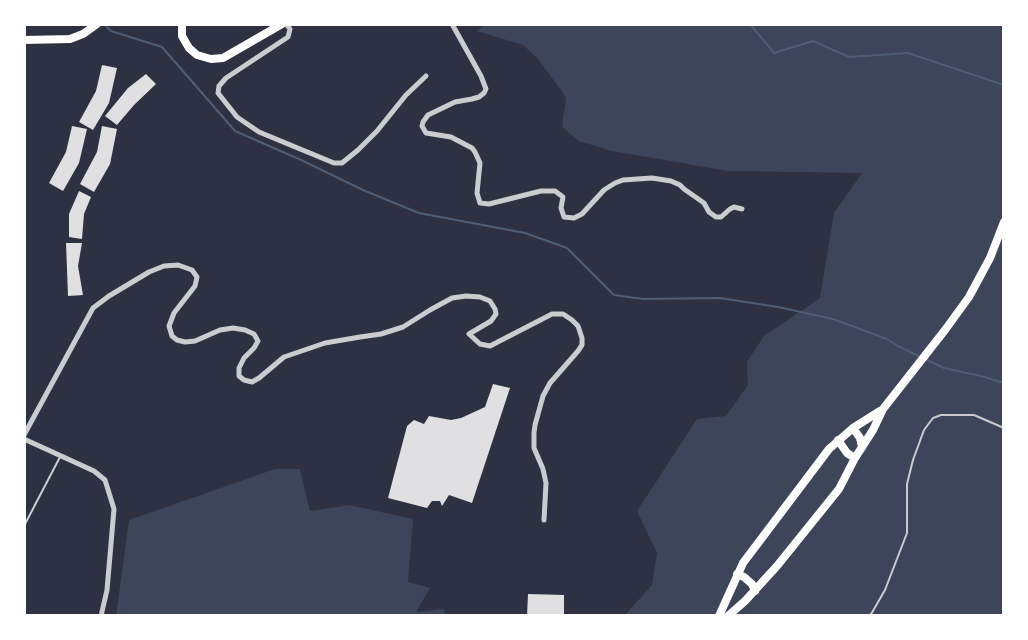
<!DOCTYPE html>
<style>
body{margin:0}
#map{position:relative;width:1028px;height:640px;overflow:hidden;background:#2d3142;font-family:"Alegreya Sans",sans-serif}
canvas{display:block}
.frame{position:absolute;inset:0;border:26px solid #fff;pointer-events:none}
</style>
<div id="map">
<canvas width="1028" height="640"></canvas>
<div class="frame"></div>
</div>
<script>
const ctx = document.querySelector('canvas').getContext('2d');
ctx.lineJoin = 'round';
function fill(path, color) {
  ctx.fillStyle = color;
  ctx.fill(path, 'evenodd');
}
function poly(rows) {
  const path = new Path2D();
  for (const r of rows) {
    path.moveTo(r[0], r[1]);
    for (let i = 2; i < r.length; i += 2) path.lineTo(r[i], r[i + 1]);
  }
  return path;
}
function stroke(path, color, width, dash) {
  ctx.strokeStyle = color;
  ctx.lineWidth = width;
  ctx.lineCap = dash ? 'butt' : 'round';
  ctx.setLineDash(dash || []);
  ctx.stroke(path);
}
fill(poly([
 [485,24,1004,24,1004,616,624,616,652,585,657,553,637,511,697,419,726,416,748,385,747,362,764,336,820,298,834,213,862,173,728,171,612,151,579,141,562,127,566,97,538,59,523,45,477,31],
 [275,469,300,469,310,511,349,505,413,519,408,582,430,588,416,612,444,609,445,616,116,616,129,520]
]), '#3c4559');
stroke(poly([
 [750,24,774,53,813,41,849,57,908,53,1004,85],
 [106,26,111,31,162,47,235,131,299,159,363,190,419,213,525,233,567,248,614,295,643,299,720,298,778,307,833,319,887,339,898,346,944,368,981,376,1004,383]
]), '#4f5d75', 2);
fill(poly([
 [102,65,117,68,109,103,93,130,79,122,96,91],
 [146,74,156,84,134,105,117,125,105,116,128,88],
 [72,126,87,129,79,163,63,191,49,183,66,152],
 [102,126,117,129,110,164,94,192,80,184,97,152],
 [79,191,91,197,84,214,82,239,69,237,69,214],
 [66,243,82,243,78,266,83,295,68,296],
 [493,384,510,388,472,503,449,495,442,506,440,501,432,501,427,508,388,498,407,426,414,420,424,424,429,416,451,420,461,418,485,407],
 [528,594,564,595,564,616,527,616]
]), '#e0e0e3');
stroke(poly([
 [24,526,60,457],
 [870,616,885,590,907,533,907,484,913,460,924,430,933,418,941,415,974,415,1004,428]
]), '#caccd0', 2);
stroke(poly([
 [286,24,290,29,288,37,226,78,219,86,218,93,237,117,259,132,334,163,342,163,358,150,377,131,406,95,426,76],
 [452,24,481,76,486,89,484,93,479,97,472,99,455,102,428,115,423,122,422,126,426,133,451,137,472,148,475,152,480,163,477,193,480,203,489,204,541,191,555,191,563,197,561,208,564,217,574,218,582,214,604,190,615,183,623,180,652,178,671,181,680,185,684,189,704,203,709,212,716,217,721,217,730,209,734,207,742,209],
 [24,435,93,308,109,296,149,272,164,266,178,265,192,270,197,277,195,286,174,313,169,326,172,336,177,340,185,342,195,341,220,330,233,328,245,330,254,334,258,341,254,348,244,358,239,368,239,376,244,380,252,382,259,378,284,357,325,343,360,337,381,334,403,327,430,310,452,298,466,296,480,297,490,301,495,309,496,314,491,321,469,334,480,344,490,346,552,314,563,314,572,320,578,326,582,338,582,345,578,351,550,383,543,396,535,425,534,433,534,448,543,469,546,483,544,520],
 [24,439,94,471,105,480,114,509,107,590,101,616]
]), '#caccd0', 5);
stroke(poly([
 [182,24,182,36,189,48,197,55,211,59,223,58,282,24],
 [24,40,70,39,83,34,97,24]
]), '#fff', 8);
stroke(poly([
 [853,428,860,438,862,447],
 [838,440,847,453,855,458],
 [737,574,744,577,752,584,755,591],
 [719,616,743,563,829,449,853,428,880,411],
 [728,616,745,601,777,566,839,489,855,458,873,430,883,409,945,330,969,297,990,258,1004,222]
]), '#fff', 8);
</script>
